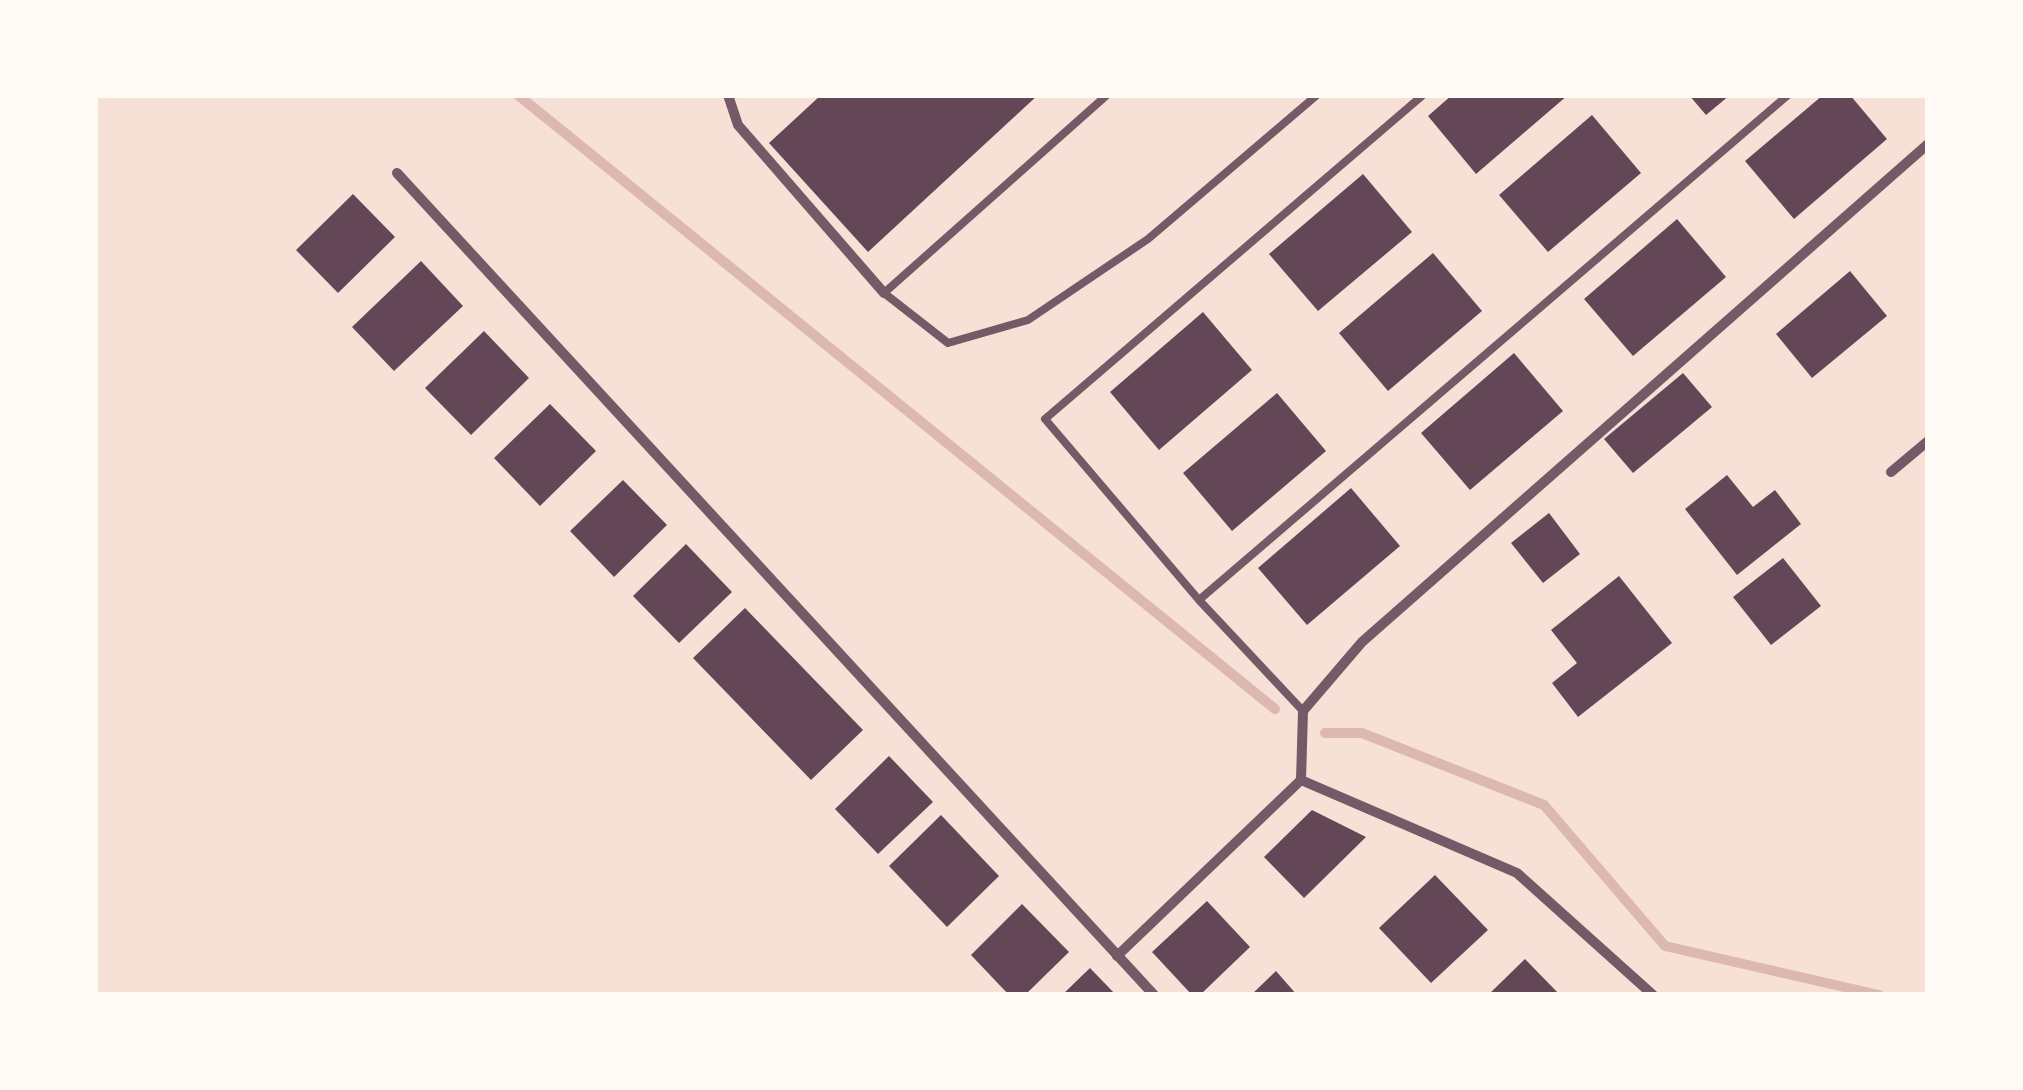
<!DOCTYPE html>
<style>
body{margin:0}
#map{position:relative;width:2023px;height:1090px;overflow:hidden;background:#f7e1d7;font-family:"Public Sans",sans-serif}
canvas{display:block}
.frame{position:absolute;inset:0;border:98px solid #fffaf5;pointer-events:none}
</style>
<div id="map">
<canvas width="2023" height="1090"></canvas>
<div class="frame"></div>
</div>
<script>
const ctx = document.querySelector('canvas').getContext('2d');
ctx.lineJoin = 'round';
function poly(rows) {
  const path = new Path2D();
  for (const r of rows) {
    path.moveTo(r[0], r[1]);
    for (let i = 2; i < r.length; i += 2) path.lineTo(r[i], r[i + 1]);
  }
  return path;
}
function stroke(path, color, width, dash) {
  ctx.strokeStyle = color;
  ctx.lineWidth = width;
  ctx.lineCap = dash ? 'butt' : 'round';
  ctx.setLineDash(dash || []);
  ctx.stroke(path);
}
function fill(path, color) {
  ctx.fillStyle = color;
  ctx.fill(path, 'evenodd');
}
stroke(poly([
 [518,95,1275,709],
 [1325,733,1362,733,1544,805,1665,946,1879,995]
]), '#dcb8b0', 10);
fill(poly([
 [821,95,1038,95,868,252,769,143],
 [1452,95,1568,95,1476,174,1428,116],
 [1689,95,1730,95,1706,115],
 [1823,95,1850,95,1887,139,1794,219,1745,161],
 [1592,115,1641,173,1548,252,1499,195],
 [1363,174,1412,232,1318,311,1269,254],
 [353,194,395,237,338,293,296,250],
 [1677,219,1726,277,1633,356,1584,299],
 [1433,253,1482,311,1388,391,1339,333],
 [421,261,463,306,394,371,352,327],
 [1850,271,1887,316,1812,378,1776,334],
 [1203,312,1252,370,1159,450,1110,392],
 [484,331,529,378,471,435,425,388],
 [1514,353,1563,411,1470,490,1421,433],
 [1683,373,1712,407,1633,473,1604,439],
 [1277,393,1326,451,1232,531,1183,473],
 [550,404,596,451,540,506,494,458],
 [1727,475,1753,507,1775,490,1801,524,1737,575,1685,509],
 [623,480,667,525,614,577,570,531],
 [1351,488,1400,546,1307,625,1258,568],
 [1549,513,1580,554,1543,583,1511,543],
 [686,544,732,592,679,643,633,596],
 [1783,558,1821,606,1771,645,1733,597],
 [1619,576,1672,643,1578,717,1552,683,1577,663,1551,630],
 [745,608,863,730,811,780,693,658],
 [889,756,933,802,878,854,835,809],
 [1312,810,1366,837,1304,898,1264,857],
 [941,815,999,876,947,927,889,866],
 [1435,875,1488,930,1431,983,1379,928],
 [1207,901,1250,947,1200,995,1192,995,1152,952],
 [1022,904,1069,952,1025,995,1009,995,971,955],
 [1525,959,1560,995,1488,995],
 [1090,968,1116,995,1062,995],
 [1276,971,1297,995,1251,995]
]), '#644757');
stroke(poly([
 [1107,95,884,293,948,343,1028,320,1148,239,1317,95],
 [1199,600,1788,95],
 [1303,711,1199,600,1045,419,1423,95]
]), '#755966', 8);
stroke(poly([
 [728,95,738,125,884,293],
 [397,173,1154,995],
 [1891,472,1928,441],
 [1301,780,1303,711,1362,642,1928,144],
 [1117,956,1301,780,1517,873,1653,995]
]), '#755966', 10);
</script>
